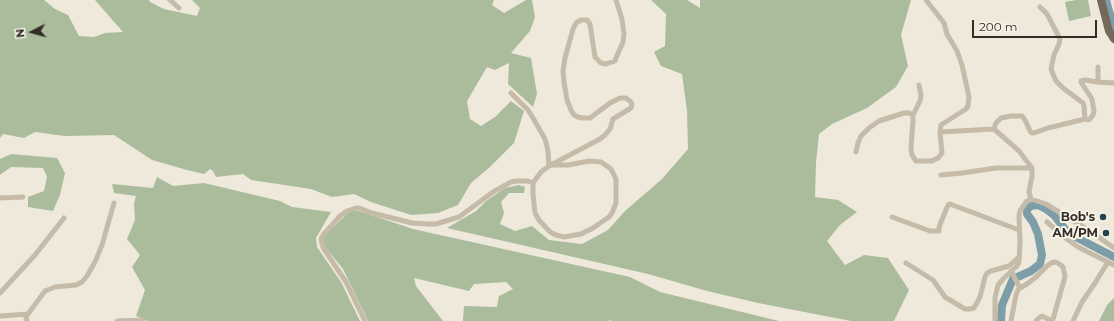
<!DOCTYPE html>
<style>
body{margin:0}
#map{position:relative;width:1114px;height:321px;overflow:hidden;background:#eee9db;font-family:Montserrat,sans-serif}
canvas{display:block}
.north{position:absolute;left:12px;top:12px;width:40px;height:40px;-webkit-text-stroke:3px #f7f3e7;paint-order:stroke;rotate:264deg;font-size:11px;font-weight:700;line-height:16px;text-align:center;color:#332d27}
.north::after{content:'';display:block;margin:auto;width:14px;height:18px;background:#332d27;clip-path:polygon(50% 0,100% 100%,50% 72%,0 100%)}
.scale{position:absolute;left:972px;top:20px;width:125px;height:18px;box-sizing:border-box;border:2px solid #332d27;border-top:0;padding-left:5px;font-size:12px;line-height:14px;white-space:nowrap;color:#332d27;-webkit-text-stroke:3px #f7f3e7;paint-order:stroke}
</style>
<div id="map">
<canvas width="1114" height="321"></canvas>
<div class="north">N</div>
<div class="scale">200 m</div>
</div>
<script>
const ctx = document.querySelector('canvas').getContext('2d');
ctx.lineJoin = 'round';
function fill(path, color) {
  ctx.fillStyle = color;
  ctx.fill(path, 'evenodd');
}
function poly(rows) {
  const path = new Path2D();
  for (const r of rows) {
    path.moveTo(r[0], r[1]);
    for (let i = 2; i < r.length; i += 2) path.lineTo(r[i], r[i + 1]);
  }
  return path;
}
function stroke(path, color, width, dash) {
  ctx.strokeStyle = color;
  ctx.lineWidth = width;
  ctx.lineCap = dash ? 'butt' : 'round';
  ctx.setLineDash(dash || []);
  ctx.stroke(path);
}
function label(font, color, halo, rows, align = 'center') {
  ctx.font = font + ' Montserrat,sans-serif';
  ctx.lineWidth = 4;
  ctx.setLineDash([]);
  ctx.textBaseline = 'middle';
  ctx.strokeStyle = halo;
  ctx.fillStyle = color;
  for (const [text, x, y, turn = 0] of rows) {
    ctx.save();
    ctx.translate(x, y);
    ctx.rotate((+turn || 0) * Math.PI / 180);
    ctx.textAlign = isNaN(turn) ? turn : align;
    if (halo) ctx.strokeText(text, 0, 0);
    ctx.fillText(text, 0, 0);
    ctx.restore();
  }
}
fill(poly([
 [0,0,44,0,55,9,68,15,79,36,94,37,105,33,123,32,95,0,149,0,150,2,164,9,197,16,200,8,192,0,494,0,492,5,504,13,526,0,532,0,535,17,530,31,511,53,531,58,537,94,533,107,508,84,509,63,495,70,487,67,467,101,470,119,481,126,495,117,511,101,524,111,514,143,490,167,471,183,458,205,438,213,411,215,371,202,354,194,332,197,311,189,251,180,243,174,216,177,213,171,210,169,204,174,187,170,152,160,114,135,65,136,35,132,24,138,3,134,0,138],
 [651,0,687,0,700,8,700,0,911,0,901,35,908,66,896,87,867,108,832,124,819,134,816,162,815,197,838,200,857,212,840,225,827,241,845,265,864,255,888,258,909,290,894,321,851,321,758,303,707,291,648,274,447,228,476,211,486,201,505,188,519,185,525,187,524,193,509,193,501,202,504,213,500,224,515,231,532,226,549,240,582,244,608,230,625,211,662,179,688,149,687,111,682,74,661,66,654,52,665,46,666,14],
 [1076,0,1088,0,1091,16,1069,21,1065,2],
 [11,154,57,158,65,173,60,195,53,211,28,207,28,197,44,191,47,177,43,168,11,167,0,175,0,159],
 [157,177,173,186,204,183,280,201,292,207,331,212,316,238,317,247,341,282,360,321,148,321,136,316,145,290,132,267,140,255,127,239,135,220,134,203,136,196,114,193,112,184,153,188],
 [351,210,359,211,413,229,630,277,660,292,779,321,611,321,611,320,608,321,463,321,464,306,497,307,499,296,513,289,506,282,474,284,469,291,414,278,416,286,443,321,368,321,343,269,326,248,322,241,323,237],
 [1114,298,1114,321,1099,321,1107,305]
]), '#abbc9d');
stroke(poly([
 [1106,0,1114,29],
 [1001,321,1002,305,1013,279,1031,271,1040,264,1042,255,1038,234,1033,222,1027,214,1027,209,1031,206,1038,205,1046,209,1054,215,1068,233,1114,257]
]), '#7d9ea8', 8);
stroke(poly([
 [170,0,179,8],
 [1040,7,1047,14,1058,35,1060,39,1059,44,1054,55,1052,64,1051,69,1053,74,1056,81,1063,88,1083,103,1084,106,1085,119],
 [1098,82,1114,83],
 [919,85,921,95,920,101,913,115,913,120,911,149,912,155,916,161,932,161,938,158,942,153,940,132,941,125,966,109,968,106,969,97,962,65,957,51,947,34,944,23,926,0],
 [511,93,528,110,533,118,545,139,548,151,549,166],
 [994,129,996,123,1001,118,1011,116,1022,116,1025,120,1030,131,1032,133,1034,133,1048,128,1085,119,1088,120,1090,119,1093,115,1094,111,1092,99,1081,82,1081,81,1085,80,1098,82,1098,67],
 [940,132,994,129,1019,151,1032,168,1032,176,1029,192,1031,199],
 [856,152,858,143,861,136,869,128,879,121,904,113,909,113,913,115],
 [552,165,568,165,589,161,601,162,611,169,616,179,616,203,612,213,609,217,593,228,581,234,564,237,556,235,550,232,539,220,535,213,533,194,533,183,541,172,549,166,600,139,605,135,610,129,613,119,631,108,632,105,631,102,626,98,620,98,610,103,590,118,582,118,578,117,574,115,571,110,567,100,564,82,563,71,565,58,573,29,576,23,581,20,587,20,590,24,595,57,601,63,606,64,615,61,616,58,623,42,624,34,622,19,616,0],
 [941,175,962,173,996,168,1032,168],
 [0,198,23,197],
 [892,217,930,231,939,231,939,227,948,205,950,204,1019,230],
 [1047,222,1067,239,1078,247,1114,265],
 [906,263,933,280,945,297,965,309,970,309,974,308,980,297,985,277,987,273,991,271,1009,266,1019,257],
 [1011,271,1020,288],
 [1020,288,1027,284,1036,277,1047,266,1051,263,1055,262,1058,263,1063,267,1065,277,1053,319,1050,320,1042,316,1040,317,1036,321],
 [0,293,35,255,64,218],
 [0,316,28,314],
 [27,321,26,318,28,314,45,291,55,287,76,285,82,282,87,276,95,262,102,245,114,203],
 [117,321,143,320],
 [365,321,346,282,324,249,322,244,321,239,323,235,340,216,347,211,356,208,359,208,372,213,412,223,428,224,436,224,459,217,493,192,511,182,517,181,528,181,533,183],
 [995,321,995,298,998,285,1004,278,1017,266,1019,262,1020,241,1019,216,1020,211,1026,202,1031,199,1046,204,1090,231,1114,248],
 [1011,321,1016,295,1018,290,1020,288],
 [1073,321,1082,302,1095,283,1108,262]
]), '#c5bba8', 5);
stroke(poly([
 [1101,0,1109,31,1114,39]
]), '#73685a', 8);
for (const [x, y, r, color] of [
 [1103,217,4,"#224350"],
 [1106,233,4,"#224350"]
]) {
  const dot = new Path2D();
  dot.arc(x, y, r, 0, 2 * Math.PI);
  ctx.fillStyle = color;
  ctx.fill(dot);
  stroke(dot, '#f7f3e7', 1.5);
}
label('bold 12px', '#332d27', '#f7f3e7', [
 ["Bob's",1095,217],
 ["AM/PM",1098,233]
], 'right');
</script>
